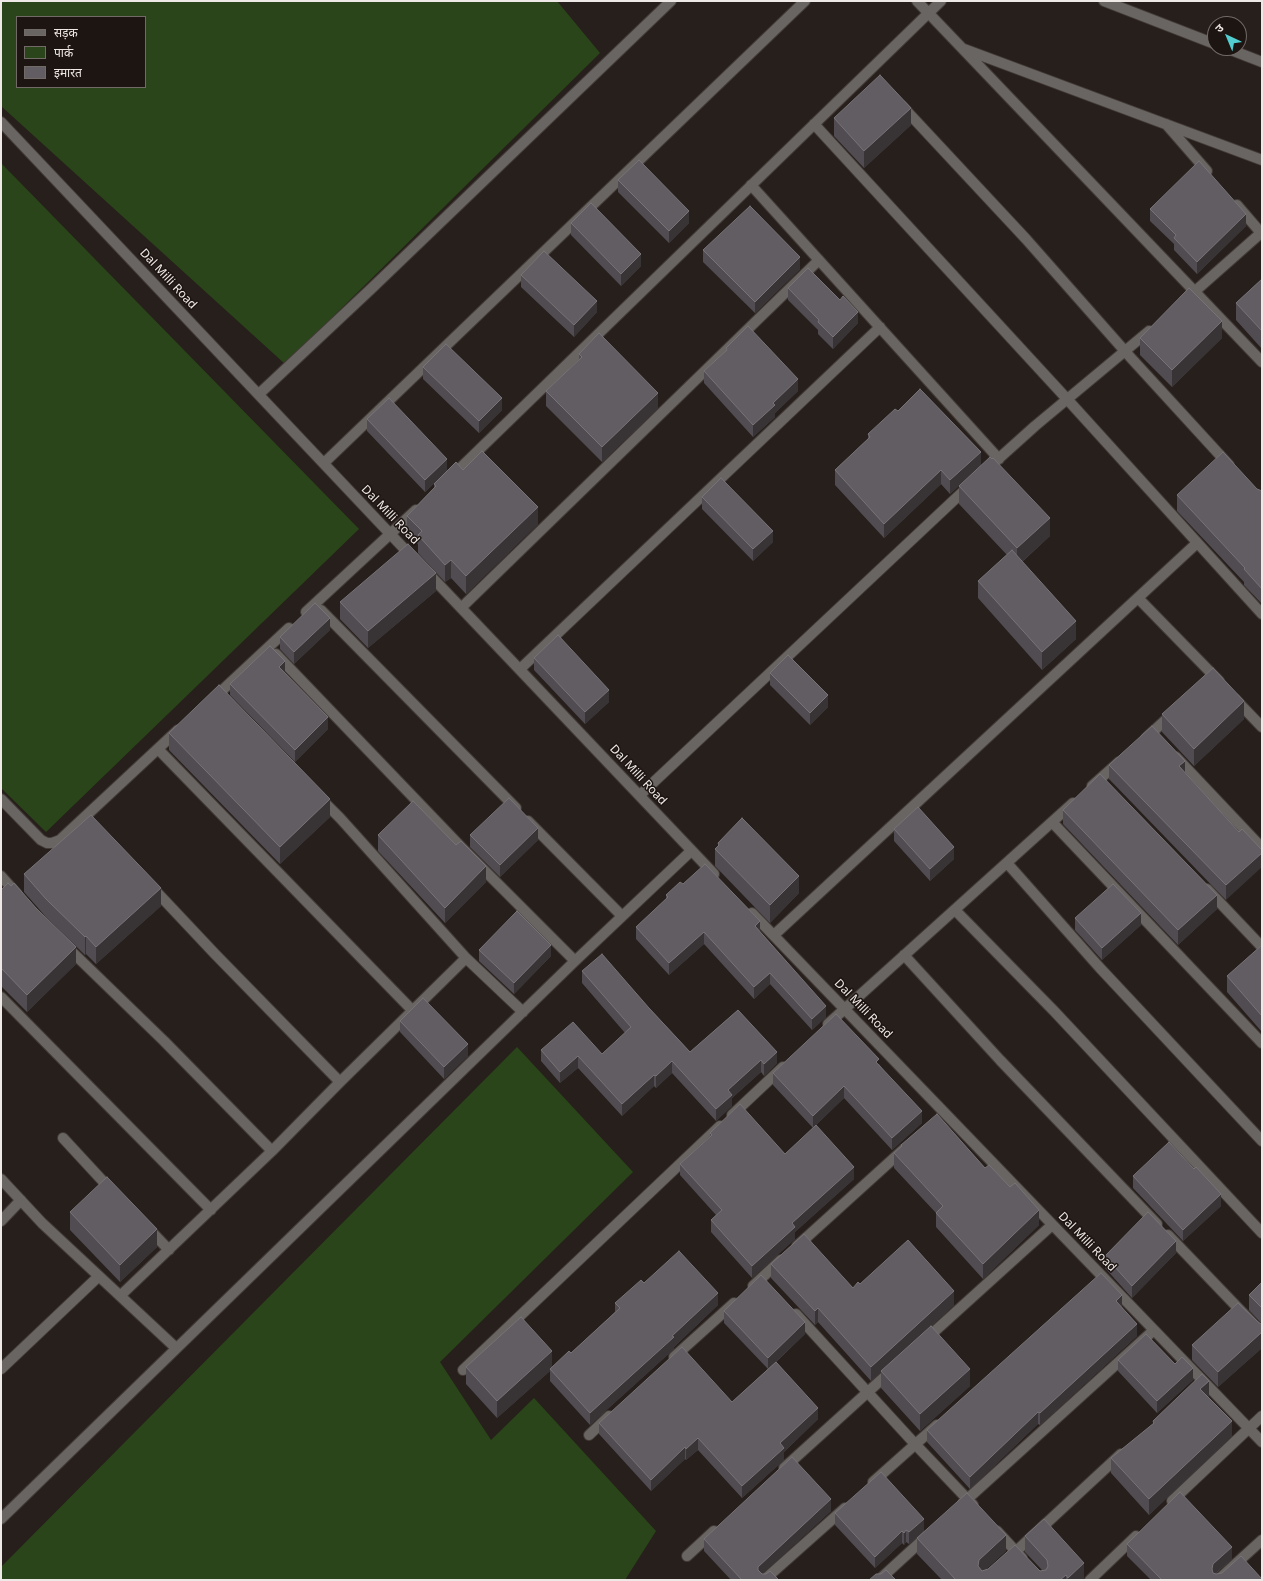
<!DOCTYPE html>
<meta charset="utf-8">
<style>
body{margin:0}
#map{position:relative;width:1263px;height:1581px;overflow:hidden;background:#271f1b;font-family:"Noto Sans","Noto Sans Devanagari",sans-serif}
canvas{display:block}
.frame{position:absolute;inset:0;border:2px solid #eee9e6;pointer-events:none}
.legend{position:absolute;left:16px;top:16px;width:130px;height:72px;box-sizing:border-box;background:#1d1512;border:1px solid #716a67;margin:0;padding:5px 7px;list-style:none;font-size:12px;color:#eee9e6}
.legend li{display:flex;align-items:center;gap:8px;height:20px}
.legend b{width:20px;border:1px solid #716a67}
.north{position:absolute;left:1207px;top:16px;width:40px;height:40px;box-sizing:border-box;background:#1d1512;border:1px solid #716a67;border-radius:50%;rotate:316deg;font-size:11px;font-weight:700;line-height:16px;text-align:center;color:#eee9e6}
.north::after{content:'';display:block;margin:auto;width:14px;height:18px;background:#52cdd0;clip-path:polygon(50% 0,100% 100%,50% 72%,0 100%)}
</style>
<div id="map">
<canvas width="1263" height="1581"></canvas>
<div class="frame"></div>
<ul class="legend">
<li><b style="height:5px;background:#696563"></b>सड़क</li>
<li><b style="height:11px;background:#2a451a"></b>पार्क</li>
<li><b style="height:11px;background:#615d62"></b>इमारत</li>
</ul>
<div class="north">उ</div>
</div>
<script>
const ctx = document.querySelector('canvas').getContext('2d');
ctx.lineJoin = 'round';
function fill(path, color) {
  ctx.fillStyle = color;
  ctx.fill(path, 'evenodd');
}
function poly(rows) {
  const path = new Path2D();
  for (const r of rows) {
    path.moveTo(r[0], r[1]);
    for (let i = 2; i < r.length; i += 2) path.lineTo(r[i], r[i + 1]);
  }
  return path;
}
function stroke(path, color, width, dash) {
  ctx.strokeStyle = color;
  ctx.lineWidth = width;
  ctx.lineCap = dash ? 'butt' : 'round';
  ctx.setLineDash(dash || []);
  ctx.stroke(path);
}
function label(font, color, halo, rows, align = 'center') {
  ctx.font = font + ' "Noto Sans",sans-serif';
  ctx.lineWidth = 3;
  ctx.setLineDash([]);
  ctx.textBaseline = 'middle';
  ctx.strokeStyle = halo;
  ctx.fillStyle = color;
  for (const [text, x, y, turn = 0] of rows) {
    ctx.save();
    ctx.translate(x, y);
    ctx.rotate((+turn || 0) * Math.PI / 180);
    ctx.textAlign = isNaN(turn) ? turn : align;
    if (halo) ctx.strokeText(text, 0, 0);
    ctx.fillText(text, 0, 0);
    ctx.restore();
  }
}
fill(poly([
 [1,1,557,1,600,53,285,364,1,106],
 [17,17,145,17,145,87,17,87],
 [1,163,359,529,46,832,1,788],
 [517,1047,633,1172,440,1362,491,1440,534,1398,656,1531,625,1580,1,1580,1,1567]
]), '#2a451a');
const minor = poly([
 [917,1,1262,362],
 [1104,1,1215,44],
 [1226,48,1262,62],
 [964,49,1262,160],
 [902,106,1026,239,1131,358,1229,465],
 [1,122,412,557],
 [814,124,1067,399,1262,614],
 [1166,124,1207,171],
 [751,185,999,459],
 [1237,205,1262,234],
 [1184,301,1262,232],
 [259,394,372,288,671,1],
 [324,463,805,1],
 [986,470,1035,426,1149,331],
 [451,477,941,1],
 [426,571,714,874],
 [1138,598,1219,681],
 [461,608,819,260],
 [321,610,516,808],
 [306,612,416,510],
 [276,654,461,847,575,961],
 [520,669,880,327],
 [214,698,289,628],
 [1235,699,1262,727],
 [1146,738,1171,715],
 [158,749,413,1011],
 [1176,757,1262,848],
 [1092,786,1119,762],
 [640,795,969,486],
 [320,798,340,818,466,958,523,1012],
 [1,799,41,840,47,843,52,843,60,840,178,730],
 [528,821,622,916],
 [1052,822,1262,1043],
 [1007,863,1100,968,1262,1141],
 [1,876,17,894],
 [151,886,215,954,340,1082],
 [1207,889,1262,947],
 [955,910,1054,1011,1262,1233],
 [752,913,1262,1442],
 [774,935,1197,543],
 [66,946,164,1041,272,1151],
 [904,955,1000,1060,1157,1224],
 [1,997,211,1210],
 [828,1024,1073,803],
 [732,1115,783,1067],
 [63,1138,112,1191],
 [1,1179,42,1223,176,1348],
 [1,1221,21,1200],
 [148,1228,169,1250],
 [1168,1235,1262,1333],
 [797,1246,904,1149],
 [753,1286,781,1260],
 [120,1296,272,1151,340,1082,466,958],
 [796,1314,915,1444,973,1505],
 [925,1340,1052,1225],
 [674,1357,734,1303],
 [1,1369,99,1276],
 [463,1370,720,1126],
 [589,1435,609,1416],
 [784,1468,891,1371],
 [873,1482,937,1425],
 [1172,1501,1262,1416],
 [963,1503,1154,1330],
 [1,1519,575,961,691,851],
 [997,1531,1022,1558],
 [687,1556,714,1531],
 [1011,1556,1121,1454],
 [764,1580,845,1508],
 [879,1580,927,1536],
 [1090,1580,1136,1536],
 [1218,1580,1262,1540]
]);
stroke(minor, '#433b37', 12);
stroke(minor, '#696563', 10);
fill(poly([
 [834,118,911,125,864,168,834,136],
 [618,180,689,223,669,243,618,192],
 [1150,209,1246,226,1197,274,1174,250,1174,244,1150,221],
 [571,223,641,266,621,286,571,235],
 [703,250,800,269,755,313,703,262],
 [521,275,597,312,574,337,521,287],
 [1262,279,1262,349,1236,320,1236,303],
 [788,288,858,323,833,349,818,334,818,330,788,300],
 [1140,338,1222,338,1172,387,1140,355],
 [726,348,798,391,775,413,775,417,753,437,704,383,704,371,726,351],
 [579,354,658,408,602,462,546,406,546,391,579,360],
 [423,367,502,410,479,433,423,379],
 [898,411,981,466,950,494,941,484,884,538,835,485,835,470,868,439,868,434],
 [367,419,447,471,425,492,367,431],
 [463,470,538,524,466,594,451,578,445,582,418,553,418,544,407,533,407,516,434,488,434,484],
 [959,486,1050,536,1022,562,1076,639,1042,670,978,598,978,581,1007,555,959,504],
 [1257,489,1262,491,1262,604,1244,585,1244,582,1177,511,1177,495],
 [702,497,773,542,753,561,702,509],
 [436,591,368,648,340,619,340,602],
 [330,630,294,664,280,649,280,637],
 [534,658,609,702,585,724,534,670],
 [285,673,328,729,295,762,230,695,230,684],
 [770,673,828,707,810,725,770,685],
 [1162,714,1244,719,1194,766,1162,732],
 [169,733,330,817,280,864,169,750],
 [1109,765,1185,772,1239,832,1226,900,1109,779],
 [1063,810,1217,909,1178,945,1063,824],
 [894,829,954,859,930,881,894,841],
 [378,835,486,882,445,923,378,851],
 [470,835,538,840,500,877,470,847],
 [718,843,799,893,770,923,715,866,715,849,718,846],
 [24,874,161,906,96,964,86,954,85,955,46,917,24,892],
 [683,884,760,932,826,1017,812,1030,770,984,754,999,704,944,669,975,636,939,636,927,666,899,666,895],
 [1,890,76,964,27,1012,1,986],
 [1075,918,1141,925,1102,960,1075,930],
 [1262,945,1262,1032,1227,992,1227,976],
 [479,950,551,956,514,994,479,961],
 [582,971,649,1008,690,1052,738,1010,777,1063,764,1076,761,1072,732,1098,732,1106,716,1121,672,1073,656,1088,654,1086,622,1116,578,1068,560,1083,541,1061,541,1050,602,1054,625,1033,582,983],
 [400,1021,468,1056,444,1079,400,1032],
 [879,1064,922,1123,892,1150,844,1098,813,1128,773,1085,773,1073],
 [710,1133,785,1154,854,1179,795,1232,795,1239,752,1278,711,1232,711,1220,716,1215,680,1175,680,1164,710,1136],
 [901,1145,985,1168,1039,1225,983,1279,936,1227,936,1213,894,1168,894,1153,901,1147],
 [1194,1169,1221,1206,1183,1241,1133,1188,1133,1176],
 [70,1212,157,1247,120,1282,70,1230],
 [1176,1253,1132,1298,1105,1268,1105,1256],
 [771,1264,853,1288,860,1284,954,1305,871,1381,818,1322,815,1325,771,1278],
 [1262,1282,1262,1348,1218,1387,1192,1360,1192,1345,1258,1322,1261,1324,1262,1324,1249,1310,1249,1295],
 [644,1283,718,1305,674,1347,674,1349,590,1425,550,1381,550,1371,497,1418,466,1384,466,1367,552,1367,571,1353,615,1312,615,1303],
 [1122,1307,1137,1336,1040,1425,1038,1424,970,1489,927,1442,927,1430],
 [724,1311,805,1334,776,1362,818,1419,784,1452,784,1460,742,1498,698,1450,686,1460,685,1459,651,1491,599,1434,599,1423,732,1402,768,1369,724,1323],
 [1118,1360,1175,1364,1193,1380,1157,1413,1118,1371],
 [881,1371,970,1386,920,1431,881,1388],
 [1209,1396,1208,1397,1232,1436,1149,1515,1111,1473,1111,1458,1153,1424,1153,1421],
 [831,1511,762,1574,779,1580,731,1580,704,1551,704,1539],
 [835,1513,924,1531,909,1544,906,1542,904,1545,902,1543,875,1568,835,1525],
 [1025,1536,1084,1578,1082,1580,942,1580,917,1554,917,1538,1006,1551,985,1570,1038,1569,1040,1571,1042,1570,1025,1552],
 [1127,1544,1232,1559,1215,1574,1262,1580,1151,1580,1127,1556]
]), '#504c52');
fill(poly([
 [911,108,911,125,864,168,864,151],
 [689,211,689,223,669,243,669,231],
 [1246,214,1246,226,1197,274,1197,262],
 [641,254,641,266,621,286,621,274],
 [800,257,800,269,755,313,755,302],
 [597,301,597,312,574,337,574,325],
 [858,312,858,323,833,349,833,337],
 [1222,321,1222,338,1172,387,1172,370],
 [798,379,798,391,775,413,775,417,753,437,753,425,773,403],
 [658,393,658,408,602,462,602,447],
 [502,398,502,410,479,433,479,421],
 [981,452,981,466,950,494,950,480],
 [447,459,447,471,425,492,425,480],
 [941,470,941,484,884,538,884,524],
 [538,507,538,524,466,594,466,576],
 [1050,518,1050,536,1017,566,1017,548],
 [773,531,773,542,753,561,753,549],
 [451,560,451,578,445,582,445,565],
 [436,573,436,591,368,648,368,631],
 [330,618,330,630,294,664,294,652],
 [1076,621,1076,639,1042,670,1042,652],
 [285,661,285,673,279,667],
 [609,690,609,702,585,724,585,712],
 [828,695,828,707,810,725,810,713],
 [1244,701,1244,719,1194,766,1194,749],
 [328,717,328,729,295,762,295,750],
 [1185,761,1185,775,1179,766],
 [330,799,330,817,280,864,280,847],
 [538,828,538,840,500,877,500,865],
 [954,847,954,859,930,881,930,869],
 [1262,853,1262,867,1226,900,1226,885],
 [486,866,486,882,445,923,445,908],
 [799,876,799,893,770,923,770,905],
 [161,888,161,906,96,964,96,947],
 [1217,895,1217,909,1178,945,1178,930],
 [1141,913,1141,925,1102,960,1102,948],
 [760,921,760,932,755,938,755,926],
 [704,932,704,944,669,975,669,963],
 [86,936,86,954,85,955,85,937],
 [551,945,551,956,514,994,514,983],
 [76,947,76,964,27,1012,27,995],
 [770,973,770,984,754,999,754,987],
 [826,1006,826,1017,812,1030,812,1019],
 [468,1044,468,1056,444,1079,444,1067],
 [777,1052,777,1063,764,1076,764,1064],
 [578,1056,578,1068,560,1083,560,1072],
 [761,1060,761,1072,732,1098,732,1106,716,1121,716,1109,728,1090],
 [672,1061,672,1073,656,1088,656,1076],
 [654,1075,654,1086,622,1116,622,1104],
 [844,1086,844,1098,813,1128,813,1116],
 [922,1111,922,1123,892,1150,892,1138],
 [854,1167,854,1179,795,1232,795,1239,752,1278,752,1266,792,1223],
 [1221,1194,1221,1206,1183,1241,1183,1230],
 [1039,1210,1039,1225,983,1279,983,1264],
 [157,1229,157,1247,120,1282,120,1265],
 [1176,1241,1176,1253,1132,1298,1132,1286],
 [954,1291,954,1305,871,1381,871,1367],
 [718,1293,718,1305,674,1347,674,1349,590,1425,590,1413],
 [1122,1295,1122,1307,1116,1313,1116,1301],
 [818,1308,818,1322,815,1325,815,1311],
 [805,1322,805,1334,768,1369,768,1358],
 [1137,1324,1137,1336,1040,1425,1040,1413],
 [1262,1332,1262,1348,1218,1387,1218,1372],
 [552,1351,552,1368,550,1369,550,1371,497,1418,497,1401],
 [1193,1368,1193,1380,1157,1413,1157,1401],
 [970,1369,970,1386,920,1431,920,1414],
 [1209,1381,1209,1396,1200,1404,1200,1389],
 [818,1408,818,1419,784,1452,784,1460,742,1498,742,1486,780,1443],
 [1038,1412,1038,1424,970,1489,970,1477],
 [1232,1421,1232,1436,1149,1515,1149,1499],
 [698,1438,698,1450,686,1460,686,1449],
 [685,1447,685,1459,651,1491,651,1480],
 [831,1499,831,1511,758,1578,758,1567],
 [924,1519,924,1531,909,1544,909,1532],
 [906,1530,906,1542,904,1545,904,1533],
 [902,1531,902,1543,875,1568,875,1557],
 [1006,1535,1006,1551,979,1576,978,1566,979,1560],
 [1232,1547,1232,1559,1213,1575,1212,1569,1213,1564],
 [1084,1563,1084,1578,1082,1580,1068,1580,1068,1578],
 [1066,1575,1066,1580,1060,1580]
]), '#383335');
const building = poly([
 [880,75,911,108,864,151,834,118,880,75],
 [639,160,689,211,669,231,618,180,639,160],
 [1199,161,1246,214,1197,262,1174,238,1176,235,1150,209,1199,161],
 [591,203,641,254,621,274,571,223,591,203],
 [750,206,800,257,755,302,703,250,750,206],
 [544,251,597,301,574,325,521,275,544,251],
 [808,268,840,300,843,296,858,312,833,337,818,322,819,320,788,288,808,268],
 [1262,279,1262,331,1236,303,1262,279],
 [1189,288,1222,321,1172,370,1140,338,1189,288],
 [748,326,798,379,773,403,775,405,753,425,704,371,727,350,726,348,748,326],
 [599,333,658,393,602,447,546,391,582,357,579,354,599,333],
 [446,344,502,398,479,421,423,367,446,344],
 [920,389,981,452,950,480,941,470,884,524,835,470,870,437,868,434,895,409,898,411,920,389],
 [389,398,447,459,425,480,367,419,389,398],
 [482,451,538,507,466,576,451,560,445,565,418,535,422,531,407,516,436,486,434,484,456,462,463,470,482,451],
 [1223,452,1257,489,1262,491,1262,589,1244,569,1245,568,1177,495,1223,452],
 [990,457,992,459,993,458,1050,518,1017,548,959,486,990,457],
 [721,478,773,531,753,549,702,497,721,478],
 [408,544,436,573,368,631,340,602,408,544],
 [1012,550,1076,621,1042,652,978,581,1012,550],
 [315,603,330,618,294,652,280,637,315,603],
 [558,635,609,690,585,712,534,658,558,635],
 [270,646,285,661,279,667,328,717,295,750,230,684,270,646],
 [788,655,828,695,810,713,770,673,788,655],
 [1213,668,1244,701,1194,749,1162,714,1213,668],
 [219,685,330,799,280,847,169,733,219,685],
 [1152,726,1185,761,1179,766,1239,832,1242,829,1262,850,1262,853,1226,885,1109,765,1152,726],
 [1100,774,1217,895,1178,930,1063,810,1100,774],
 [509,798,538,828,500,865,470,835,509,798],
 [413,801,456,845,461,841,486,866,445,908,378,835,413,801],
 [918,807,954,847,930,869,894,829,918,807],
 [91,815,161,888,96,947,86,936,85,937,46,899,24,874,91,815],
 [742,818,799,876,770,905,715,849,719,845,718,843,742,818],
 [705,864,760,921,755,926,826,1006,812,1019,770,973,754,987,704,932,669,963,636,927,668,897,666,895,680,882,683,884,705,864],
 [8,883,11,886,14,883,36,908,76,947,27,995,1,968,1,890,8,883],
 [1113,884,1141,913,1102,948,1075,918,1113,884],
 [517,911,551,945,514,983,479,950,517,911],
 [1262,945,1262,1016,1227,976,1262,945],
 [602,954,649,1008,690,1052,738,1010,777,1052,764,1064,761,1060,728,1090,732,1095,716,1109,672,1061,656,1076,654,1075,622,1104,578,1056,560,1072,541,1050,573,1022,602,1054,631,1027,582,971,602,954],
 [423,998,468,1044,444,1067,400,1021,423,998],
 [836,1014,879,1059,876,1062,922,1111,892,1138,844,1086,813,1116,773,1073,836,1014],
 [740,1104,785,1154,816,1125,854,1167,792,1223,795,1227,752,1266,711,1220,722,1210,680,1164,712,1135,710,1133,740,1104],
 [937,1114,985,1168,989,1165,1010,1187,1015,1183,1039,1210,983,1264,936,1213,943,1206,894,1153,902,1146,901,1145,937,1114],
 [1169,1142,1194,1169,1196,1167,1221,1194,1183,1230,1133,1176,1169,1142],
 [107,1177,157,1229,120,1265,70,1212,107,1177],
 [1148,1212,1176,1241,1132,1286,1105,1256,1148,1212],
 [804,1234,853,1288,858,1282,860,1284,908,1240,954,1291,871,1367,818,1308,815,1311,771,1264,804,1234],
 [679,1251,718,1293,672,1336,674,1337,590,1413,550,1369,569,1351,571,1353,620,1308,615,1303,641,1280,644,1283,679,1251],
 [1101,1273,1122,1295,1116,1301,1137,1324,1040,1413,1038,1412,970,1477,927,1430,1101,1273],
 [761,1275,805,1322,768,1358,724,1311,761,1275],
 [1262,1282,1262,1308,1249,1295,1262,1282],
 [1238,1303,1258,1322,1261,1324,1262,1324,1262,1332,1218,1372,1192,1345,1238,1303],
 [521,1317,552,1351,497,1401,466,1367,521,1317],
 [931,1326,970,1369,920,1414,881,1371,931,1326],
 [1146,1334,1175,1364,1182,1357,1193,1368,1157,1401,1118,1360,1146,1334],
 [682,1347,732,1402,776,1362,818,1408,780,1443,784,1448,742,1486,698,1438,686,1449,685,1447,651,1480,599,1423,682,1347],
 [1202,1374,1209,1381,1200,1389,1232,1421,1149,1499,1111,1458,1154,1423,1153,1421,1202,1374],
 [792,1457,831,1499,758,1567,758,1570,762,1574,766,1574,770,1571,779,1580,742,1580,704,1539,792,1457],
 [881,1472,924,1519,909,1532,906,1530,904,1533,902,1531,875,1557,835,1513,881,1472],
 [1180,1492,1232,1547,1213,1564,1212,1569,1213,1573,1216,1574,1222,1573,1241,1556,1262,1579,1262,1580,1162,1580,1127,1544,1180,1492],
 [967,1493,1006,1535,979,1560,978,1566,982,1571,988,1569,1015,1545,1038,1569,1040,1571,1046,1570,1048,1566,1047,1560,1025,1536,1044,1519,1084,1563,1068,1578,1066,1575,1060,1580,956,1580,917,1538,967,1493],
 [886,1570,896,1580,869,1580,876,1574,881,1574,886,1570]
]);
fill(building, '#615d62');
stroke(building, '#777377', 1);
label('12px', '#eee9e6', '#1d1512', [
 ["Dal Milli Road",168,279,47],
 ["Dal Milli Road",390,515,46],
 ["Dal Milli Road",638,775,47],
 ["Dal Milli Road",863,1009,46],
 ["Dal Milli Road",1087,1242,46]
]);
</script>
